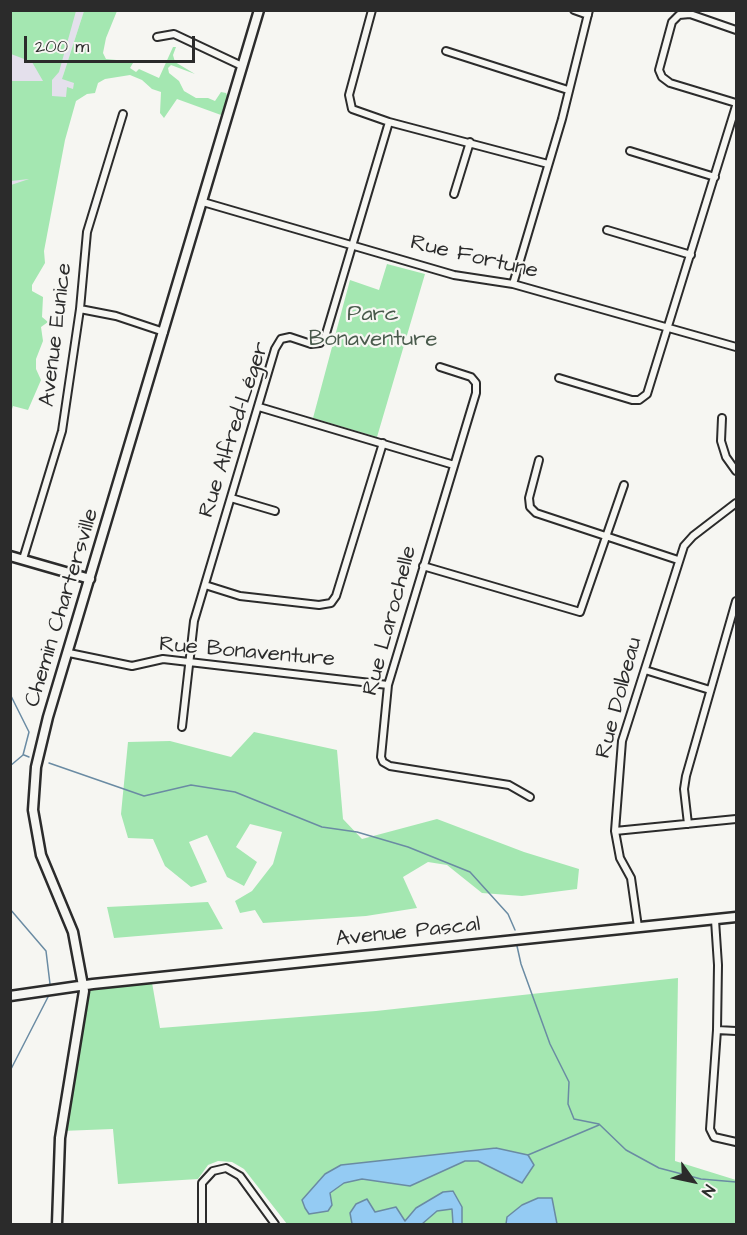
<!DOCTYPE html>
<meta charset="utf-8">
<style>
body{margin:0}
#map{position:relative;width:747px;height:1235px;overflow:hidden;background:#f6f6f2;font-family:"Architects Daughter",sans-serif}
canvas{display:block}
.frame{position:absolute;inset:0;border:12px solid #2b2b2b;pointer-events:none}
.north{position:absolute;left:663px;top:1151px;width:60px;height:60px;-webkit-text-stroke:4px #f6f6f2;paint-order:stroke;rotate:123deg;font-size:16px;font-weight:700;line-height:24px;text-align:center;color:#2b2b2b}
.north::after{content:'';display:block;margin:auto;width:21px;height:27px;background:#2b2b2b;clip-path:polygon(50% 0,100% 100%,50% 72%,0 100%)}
.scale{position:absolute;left:24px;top:36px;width:171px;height:27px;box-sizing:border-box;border:3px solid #2b2b2b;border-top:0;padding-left:8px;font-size:18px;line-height:21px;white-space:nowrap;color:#2b2b2b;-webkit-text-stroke:4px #f6f6f2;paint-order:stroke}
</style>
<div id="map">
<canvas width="747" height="1235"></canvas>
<div class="frame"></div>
<div class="north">N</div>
<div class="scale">200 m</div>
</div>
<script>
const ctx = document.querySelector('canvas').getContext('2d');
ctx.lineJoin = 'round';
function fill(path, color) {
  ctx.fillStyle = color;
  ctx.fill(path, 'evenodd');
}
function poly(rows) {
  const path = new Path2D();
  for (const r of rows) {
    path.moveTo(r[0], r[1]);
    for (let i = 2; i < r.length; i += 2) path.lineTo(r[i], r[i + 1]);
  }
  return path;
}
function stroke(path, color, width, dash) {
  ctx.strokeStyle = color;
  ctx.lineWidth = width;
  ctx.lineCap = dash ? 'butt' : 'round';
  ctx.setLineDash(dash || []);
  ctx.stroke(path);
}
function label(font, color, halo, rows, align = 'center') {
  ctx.font = font + ' "Architects Daughter",sans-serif';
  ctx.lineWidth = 4.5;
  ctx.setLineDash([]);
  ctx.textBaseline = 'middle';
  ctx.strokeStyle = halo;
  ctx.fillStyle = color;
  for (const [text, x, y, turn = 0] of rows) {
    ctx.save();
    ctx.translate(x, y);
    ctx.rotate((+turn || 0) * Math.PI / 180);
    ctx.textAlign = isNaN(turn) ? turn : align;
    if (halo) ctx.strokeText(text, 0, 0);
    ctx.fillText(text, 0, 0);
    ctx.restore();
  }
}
fill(poly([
 [11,11,84,11,63,76,75,83,52,178,11,195]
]), '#e4e0ec');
fill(poly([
 [84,11,117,11,106,38,103,53,106,59,127,61,133,63,130,68,136,72,139,69,159,78,173,47,176,47,173,55,175,62,195,74,171,65,168,68,169,73,179,81,184,91,196,98,208,98,215,101,221,92,226,93,228,97,221,115,177,99,164,118,160,113,161,92,152,89,142,80,130,75,105,79,98,83,95,93,87,94,76,101,65,140,44,251,45,263,32,285,32,291,43,297,42,317,48,322,41,327,43,341,36,359,36,369,41,380,28,410,13,406,11,412,11,185,29,179,11,181,11,81,43,81,32,62,11,54,11,11,76,11,59,72,52,80,52,96,66,97,67,87,73,89,74,83,62,79],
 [387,264,425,274,377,437,313,418,350,280,379,290],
 [254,732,337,750,343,819,362,839,437,819,524,852,579,869,577,889,522,896,482,893,447,865,428,862,403,877,417,908,366,916,263,923,255,910,240,913,235,901,252,891,273,864,282,832,250,824,236,847,257,862,244,886,227,877,207,835,189,842,207,882,191,887,165,866,153,839,128,838,121,814,128,742,170,741,231,757],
 [208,902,223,929,114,938,107,907],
 [151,977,160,1028,376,1011,678,978,675,1161,736,1180,736,1224,287,1224,244,1169,232,1162,218,1161,208,1165,198,1179,118,1184,113,1129,61,1131,84,985]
]), '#a4e7b1');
const water = poly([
 [496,1148,528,1155,534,1165,522,1183,478,1161,465,1161,410,1186,362,1179,344,1183,330,1193,332,1205,328,1211,309,1214,305,1208,302,1200,325,1174,341,1165,496,1148],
 [453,1191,462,1207,462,1224,453,1224,452,1209,437,1211,422,1224,352,1224,350,1213,356,1204,367,1199,375,1212,396,1207,405,1221,416,1208,443,1192,453,1191],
 [538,1198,552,1198,557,1224,506,1224,507,1217,522,1205,538,1198]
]);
fill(water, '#94cbf3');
stroke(water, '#6a8ba3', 1.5);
stroke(poly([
 [10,694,29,732,23,755,10,766],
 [24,755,29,757],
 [49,763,144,796,191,785,235,792,322,827,357,832,408,847,470,872,508,914,515,930],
 [10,909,46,951,50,984],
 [517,946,521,964,550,1044,569,1082,568,1104,574,1119,599,1124,626,1150,659,1168,701,1179,736,1182],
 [10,1071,48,997],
 [528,1155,599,1125]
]), '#6a8ba3', 1.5);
const street = poly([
 [372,10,349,95,352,109,389,122,548,164],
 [574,10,588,15],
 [736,30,690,14,679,15,672,22,659,70,662,77,670,83,736,103],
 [157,37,174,34,242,66],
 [446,51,568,90],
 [630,151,715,177],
 [454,194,470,142],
 [203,202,454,275,513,284,736,347],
 [607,230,691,255],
 [513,284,562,119,589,10],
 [80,309,116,316,164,332],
 [440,367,471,377,476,383,476,393,388,685,381,757,383,762,390,766,509,785,530,797],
 [559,378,632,400,639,400,647,394,736,106],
 [259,407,454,465],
 [722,418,721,441,726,457,736,471],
 [539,460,529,498,530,507,536,513,678,560],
 [231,498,275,511],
 [23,559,62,431,80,309,87,232,123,114],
 [423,566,580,612,624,485],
 [205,585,240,596,319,605,331,603,336,596,383,443],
 [69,653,132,666,163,659,388,685],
 [645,670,710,690],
 [182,727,194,621,275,349,281,339,290,337,311,344,320,343,325,337,389,122],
 [688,824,684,789,686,776,736,601],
 [615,831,736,819],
 [715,920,718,965,717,1030,710,1129,714,1137,736,1142],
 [638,927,631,878,620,858,615,831,622,741,684,546,693,536,736,503],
 [717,1030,736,1031],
 [202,1224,202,1183,213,1171,226,1168,240,1176,275,1224]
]);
const secondary = poly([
 [10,556,90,579],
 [10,996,93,984,736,917],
 [57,1224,60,1138,84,991,73,932,41,855,33,810,36,767,48,717,259,10]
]);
stroke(street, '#2b2b2b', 10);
stroke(secondary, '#2b2b2b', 13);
stroke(street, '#f6f6f2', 6);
stroke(secondary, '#f6f6f2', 8);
label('22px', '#2b2b2b', '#f6f6f2', [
 ["Rue Fortune",474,258,13],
 ["Avenue Eunice",57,335,-83],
 ["Rue Alfred-Léger",235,430,-72],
 ["Chemin Chartersville",63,608,-73],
 ["Rue Larochelle",391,621,-75],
 ["Rue Bonaventure",247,653,5],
 ["Rue Dolbeau",620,698,-75],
 ["Avenue Pascal",408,933,-6]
]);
label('22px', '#495a4c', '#f6f6f2', [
 ["Parc",373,315],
 ["Bonaventure",373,340]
]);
</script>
